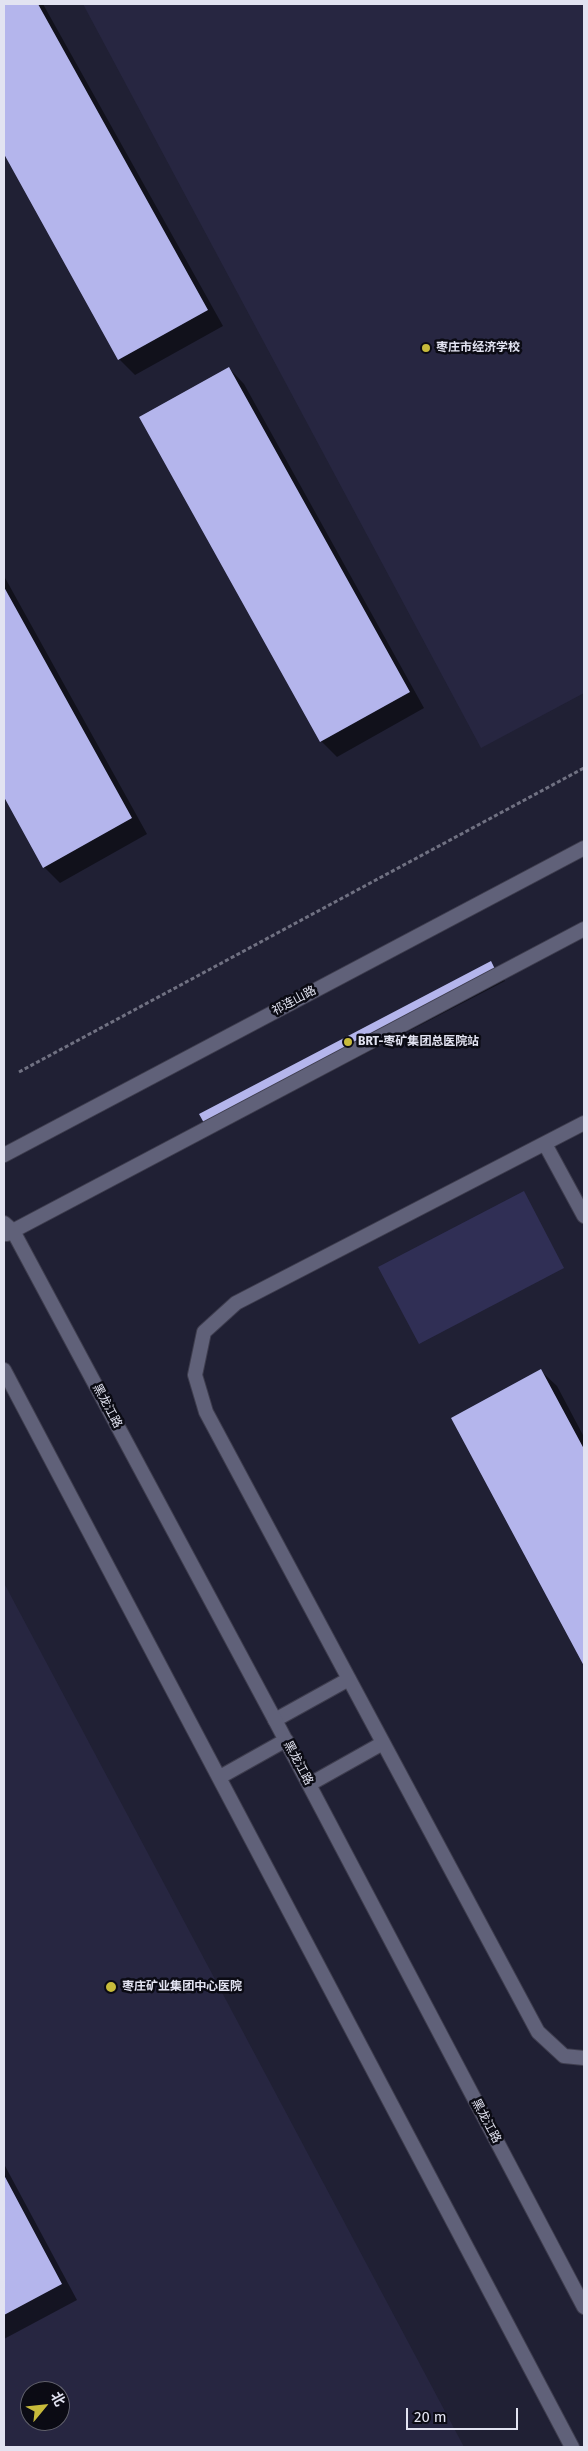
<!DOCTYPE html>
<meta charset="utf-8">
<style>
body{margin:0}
#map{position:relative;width:588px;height:2451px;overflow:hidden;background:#202034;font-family:"Fira Sans","Noto Sans SC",sans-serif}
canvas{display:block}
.frame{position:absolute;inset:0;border:5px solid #e2e3f1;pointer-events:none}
.north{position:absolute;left:20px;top:2381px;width:50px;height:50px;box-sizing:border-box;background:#0b0b14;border:1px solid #61616c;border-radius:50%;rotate:62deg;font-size:14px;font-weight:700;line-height:20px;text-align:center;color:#e2e3f1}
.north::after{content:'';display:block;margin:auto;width:18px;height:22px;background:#c8bb3b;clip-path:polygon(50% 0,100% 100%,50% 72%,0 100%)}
.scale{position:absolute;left:406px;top:2408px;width:112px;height:22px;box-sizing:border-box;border:2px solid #e2e3f1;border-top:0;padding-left:6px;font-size:15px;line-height:18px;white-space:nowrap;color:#e2e3f1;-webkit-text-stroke:4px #0b0b14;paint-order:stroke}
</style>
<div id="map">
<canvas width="588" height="2451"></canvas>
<div class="frame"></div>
<div class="north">北</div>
<div class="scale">20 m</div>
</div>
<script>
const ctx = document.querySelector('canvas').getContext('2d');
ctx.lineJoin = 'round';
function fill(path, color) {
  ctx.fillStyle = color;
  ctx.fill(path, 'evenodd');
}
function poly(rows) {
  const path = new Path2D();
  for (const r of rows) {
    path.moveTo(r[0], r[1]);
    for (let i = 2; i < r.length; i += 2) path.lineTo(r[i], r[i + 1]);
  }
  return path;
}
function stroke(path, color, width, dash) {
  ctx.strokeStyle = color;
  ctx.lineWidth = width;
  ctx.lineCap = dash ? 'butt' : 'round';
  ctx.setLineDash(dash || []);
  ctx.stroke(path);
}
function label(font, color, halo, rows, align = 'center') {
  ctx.font = font + ' "Fira Sans","Noto Sans SC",sans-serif';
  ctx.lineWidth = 5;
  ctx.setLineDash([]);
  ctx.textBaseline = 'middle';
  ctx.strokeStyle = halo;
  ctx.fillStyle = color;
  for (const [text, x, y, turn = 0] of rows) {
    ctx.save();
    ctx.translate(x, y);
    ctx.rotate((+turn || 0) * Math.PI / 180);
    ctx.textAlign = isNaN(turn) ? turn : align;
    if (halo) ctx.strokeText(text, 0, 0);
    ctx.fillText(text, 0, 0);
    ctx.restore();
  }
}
fill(poly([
 [83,4,584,4,584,693,481,748],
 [4,1583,464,2447,4,2447],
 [30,2391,60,2391,60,2421,30,2421]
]), '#272641');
fill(poly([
 [524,1191,564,1268,419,1344,378,1267]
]), '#302f55');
fill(poly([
 [4,4,43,4,223,326,135,375,119,359,4,152],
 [229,368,244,384,424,708,337,757,321,741],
 [4,576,147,834,60,883,44,867,4,795],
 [491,963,505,981,215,1132,205,1122],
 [541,1371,557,1386,584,1437,584,1664,452,1419],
 [4,2164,77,2300,4,2339]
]), '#0007');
fill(poly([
 [4,4,38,4,208,310,118,360,4,154],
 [229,367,410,692,320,742,139,417],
 [4,587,132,818,43,868,4,797],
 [491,961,496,971,204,1123,199,1114],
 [541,1369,584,1449,584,1666,451,1418],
 [4,2175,62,2284,4,2315]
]), '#b4b5ec');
const service = poly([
 [584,1123,236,1303,204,1332,195,1375,206,1412,538,2032,564,2056,584,2058],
 [545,1144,584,1216],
 [275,1720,349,1679],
 [310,1784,383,1743]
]);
const secondary = poly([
 [4,1155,584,848],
 [4,1223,13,1231,275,1720,584,2307],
 [7,1234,584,929],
 [4,1370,572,2447],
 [220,1777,286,1740]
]);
stroke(service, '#3e3d4e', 16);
stroke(secondary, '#3e3d4e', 16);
stroke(poly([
 [19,1072,584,768]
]), '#707182', 3, [4, 2.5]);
stroke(service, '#606179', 14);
stroke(secondary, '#606179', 14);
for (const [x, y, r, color] of [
 [426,348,5,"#c8bb3b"],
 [348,1042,5,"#c8bb3b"],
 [111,1987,6,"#c8bb3b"]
]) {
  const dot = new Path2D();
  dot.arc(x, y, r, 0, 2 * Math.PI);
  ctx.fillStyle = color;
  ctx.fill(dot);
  stroke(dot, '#0b0b14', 2);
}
label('bold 12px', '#e2e3f1', '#0b0b14', [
 ["枣庄市经济学校",436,348],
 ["BRT-枣矿集团总医院站",358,1042],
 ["枣庄矿业集团中心医院",122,1987]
], 'left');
label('12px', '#e2e3f1', '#0b0b14', [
 ["祁连山路",294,1001,-28],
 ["黑龙江路",107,1406,62],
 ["黑龙江路",298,1763,62],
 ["黑龙江路",486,2121,62]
]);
</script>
